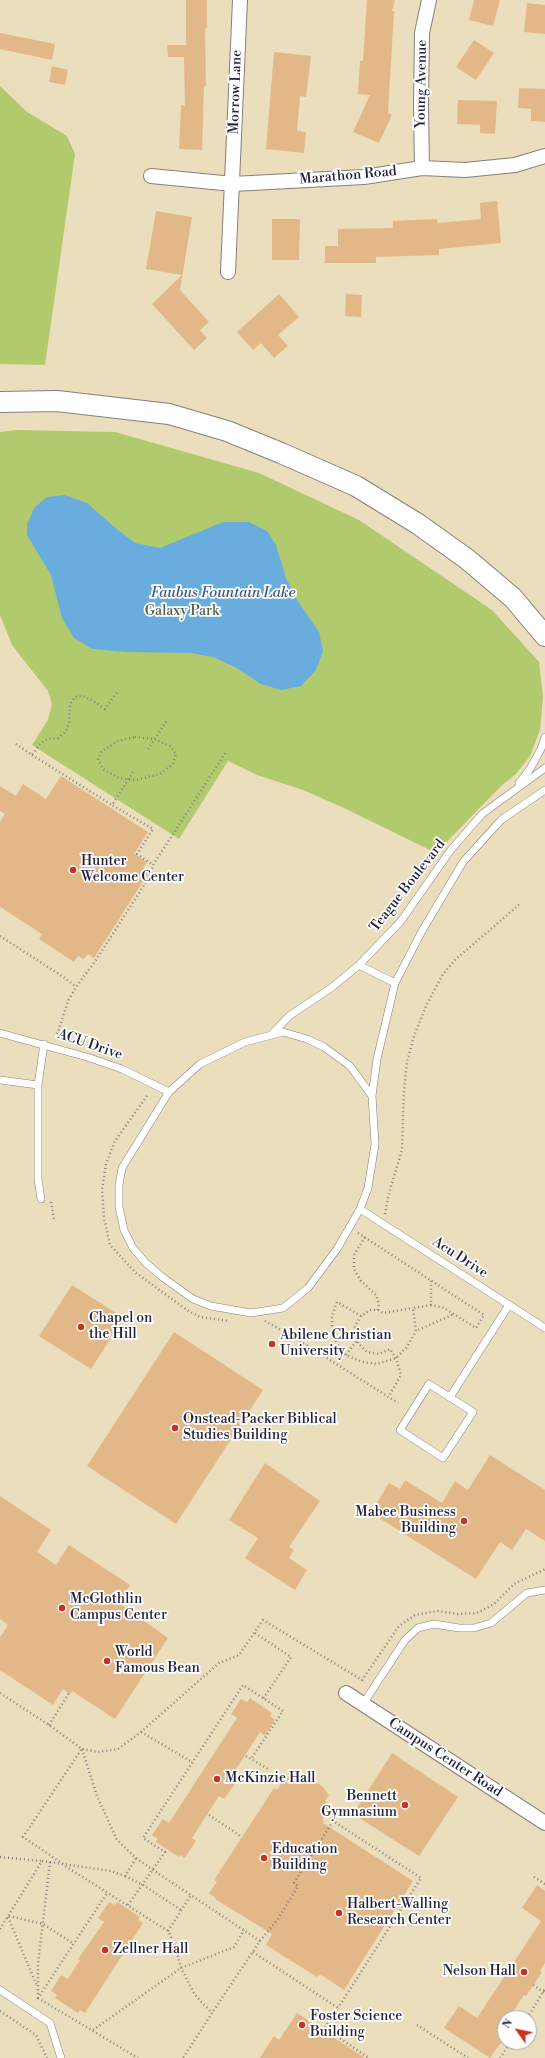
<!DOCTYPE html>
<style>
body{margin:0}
#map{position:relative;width:545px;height:2058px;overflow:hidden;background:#ebdebc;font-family:"Libre Bodoni",serif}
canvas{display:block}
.north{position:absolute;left:497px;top:2010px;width:40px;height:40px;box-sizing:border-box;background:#fff;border:1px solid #a7a7b1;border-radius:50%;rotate:303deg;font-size:11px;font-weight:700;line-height:16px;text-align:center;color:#22223b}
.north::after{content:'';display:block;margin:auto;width:14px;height:18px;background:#c8321e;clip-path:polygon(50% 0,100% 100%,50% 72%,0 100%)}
</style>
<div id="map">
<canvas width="545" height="2058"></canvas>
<div class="north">N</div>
</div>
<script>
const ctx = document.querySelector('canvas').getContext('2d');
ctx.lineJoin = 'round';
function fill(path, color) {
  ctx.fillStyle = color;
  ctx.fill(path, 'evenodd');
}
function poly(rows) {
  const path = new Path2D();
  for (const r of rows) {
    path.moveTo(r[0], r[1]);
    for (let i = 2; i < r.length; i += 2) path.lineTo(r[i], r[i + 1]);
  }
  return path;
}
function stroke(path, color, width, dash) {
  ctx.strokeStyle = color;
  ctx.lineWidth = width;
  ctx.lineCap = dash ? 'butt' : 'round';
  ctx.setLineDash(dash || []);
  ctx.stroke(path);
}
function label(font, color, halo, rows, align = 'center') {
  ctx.font = font + ' "Libre Bodoni",serif';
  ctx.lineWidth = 3.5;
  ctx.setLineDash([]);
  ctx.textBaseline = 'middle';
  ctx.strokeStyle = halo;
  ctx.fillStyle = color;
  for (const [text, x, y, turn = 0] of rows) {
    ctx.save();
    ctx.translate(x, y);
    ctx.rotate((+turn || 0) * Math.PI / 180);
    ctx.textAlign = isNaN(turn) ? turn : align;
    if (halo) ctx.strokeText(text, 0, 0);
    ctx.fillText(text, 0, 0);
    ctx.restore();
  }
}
fill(poly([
 [0,86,27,112,67,136,75,154,45,365,0,364],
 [16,430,115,432,259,473,359,520,492,610,539,662,543,697,540,730,530,756,516,774,501,786,436,853,344,808,303,790,257,775,228,761,179,839,32,745,48,720,52,704,48,691,12,645,0,615,0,432]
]), '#b2ca6e');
fill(poly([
 [64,495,87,503,113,526,135,543,160,548,223,522,249,522,267,531,276,545,286,578,297,600,319,632,323,651,316,670,301,686,281,690,261,684,235,667,213,657,191,653,126,652,92,649,74,638,62,618,51,575,27,535,27,525,34,508,47,497]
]), '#69acde');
fill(poly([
 [186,0,207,0,207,28,205,28,206,86,204,86,202,150,179,149,181,105,185,106,184,57,168,57,167,45,186,45],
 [367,0,395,0,392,11,394,11,388,113,392,115,379,143,353,132,370,95,358,94,360,61,363,61],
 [474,0,500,0,493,26,469,20],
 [527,3,545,5,545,34,524,32],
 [0,33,55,44,52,60,0,49],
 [474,40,494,53,476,80,456,67],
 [274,52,311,56,306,97,300,96,297,131,306,132,304,153,266,149],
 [52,66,68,70,65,85,49,82],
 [519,88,545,89,545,122,531,121,531,109,518,108],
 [458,100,497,101,495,134,480,133,480,125,457,124],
 [497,201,501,243,439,249,439,255,376,257,376,263,325,263,325,246,338,246,338,229,393,228,393,221,437,219,438,223,481,219,480,203],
 [156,211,192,217,180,290,209,322,200,330,207,338,194,350,152,304,182,275,146,269],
 [272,219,300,219,299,260,272,260],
 [279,294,299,317,278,335,288,346,274,358,261,343,253,350,237,332],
 [346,294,362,295,361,317,345,316],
 [61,776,148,832,134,854,147,862,143,868,149,872,94,958,88,954,84,959,78,956,74,962,39,939,42,934,0,907,0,822,5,814,0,811,0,786,16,796,23,784,46,799],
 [72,1285,124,1318,91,1369,39,1336],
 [174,1332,263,1390,176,1524,87,1466],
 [490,1455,545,1490,545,1541,526,1529,512,1550,500,1542,476,1579,371,1513,389,1483,400,1489,405,1480,442,1503,455,1481,468,1490],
 [265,1463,320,1501,289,1547,294,1550,289,1558,307,1570,295,1590,245,1558,258,1538,229,1520],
 [0,1496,51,1530,37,1552,56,1565,69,1545,130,1585,119,1603,168,1638,115,1719,72,1691,70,1694,63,1689,53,1705,0,1670,0,1637,8,1625,0,1619],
 [250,1698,272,1713,270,1716,275,1720,265,1736,260,1732,233,1774,239,1778,224,1799,219,1796,192,1838,196,1841,185,1858,180,1855,179,1857,156,1842,158,1839,152,1835,163,1819,169,1823,237,1718,231,1714,241,1699,247,1702],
 [392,1753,458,1797,419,1856,353,1814],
 [296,1774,314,1781,322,1786,329,1795,325,1801,332,1805,322,1820,324,1821,323,1823,413,1881,344,1990,320,1974,317,1977,266,1945,272,1934,215,1899,216,1898,209,1893,217,1882,214,1880,274,1788,277,1790,286,1776,293,1780],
 [537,1885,545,1891,545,1963,540,1971,542,1972,526,1996,524,1995,509,2018,505,2018,505,2024,499,2033,505,2037,490,2058,444,2028,459,2006,477,2018,541,1921,522,1908],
 [109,1902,115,1905,117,1902,140,1917,138,1920,143,1923,85,2013,80,2010,78,2013,55,1998,57,1995,51,1991,61,1975,68,1979,80,1960,78,1959,104,1922,98,1918],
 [297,2013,365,2058,260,2058,274,2036,279,2040]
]), '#e3b888');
const service = poly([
 [519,783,530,769,541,749,545,737],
 [359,965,395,983],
 [0,1033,87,1057,122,1069,169,1092],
 [272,1034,289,1016,331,988,359,965,401,921,450,851,482,814,545,768],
 [0,1080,38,1085],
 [372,1096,350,1066,324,1047,307,1039,283,1032,245,1042,200,1064,169,1092,122,1168,119,1185,119,1207,124,1230,133,1248,146,1263,161,1276,193,1299,211,1306,251,1313,283,1308,308,1288,337,1249,360,1209,368,1188,375,1144,372,1096,377,1059,395,983,422,931,463,862,501,820,545,790],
 [41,1199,38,1179,38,1085,44,1044],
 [360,1209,545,1328],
 [429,1384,473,1412,443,1458,400,1430,429,1384],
 [450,1397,509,1305],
 [363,1704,405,1640,418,1628,434,1624,459,1628,474,1628,491,1623,527,1593,545,1590],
 [0,1990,50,2023,61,2058]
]);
const minor = poly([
 [422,168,421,105,422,33,429,0],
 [151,176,233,184,364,177,422,168,465,170,515,165,545,156],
 [228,272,240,0],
 [346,1693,545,1823]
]);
const secondary = poly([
 [0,402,57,401,169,414,227,431,281,453,356,486,418,524,467,559,513,598,545,636]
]);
stroke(service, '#86807c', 8);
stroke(minor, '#86807c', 16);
stroke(secondary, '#86807c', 22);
stroke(poly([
 [135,737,154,739,170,746,176,754,173,764,160,774,136,780,119,778,103,769,98,759,102,751,118,741,135,737],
 [16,744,32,755,40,744,48,739,58,738,66,731,69,723,70,704,75,697,82,696,90,699,105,709,118,691],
 [148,749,168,719],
 [32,755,112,805],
 [133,772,112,805,153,829,137,854,153,865],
 [0,936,65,978,76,987],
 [56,1038,68,1001,76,987,94,963,150,876,153,865,226,752],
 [147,1096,115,1141,106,1164,102,1190,104,1218,110,1245,136,1273,187,1310,200,1317,228,1321],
 [51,1202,54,1219],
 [385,1214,389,1193,402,1150,404,1090,407,1062,414,1036,426,1006,443,974,455,960,521,903],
 [358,1233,484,1315,476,1328,444,1308,431,1305,431,1280],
 [365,1237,354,1255,354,1269,361,1281,376,1295,379,1304,378,1310,370,1310,361,1316,355,1326,355,1334,358,1343,367,1352,379,1354,390,1349,396,1358,401,1375,389,1396],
 [431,1305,413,1308,416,1331,454,1314],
 [378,1310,383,1313,413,1308],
 [361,1316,337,1302,332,1316,332,1327,336,1342,340,1349,346,1355,362,1362,377,1364,396,1358,407,1347,416,1331],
 [265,1321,295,1338,398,1403],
 [346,1355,363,1332],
 [255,1633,291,1657,263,1699],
 [0,1693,49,1725,82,1749,98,1752,118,1749,141,1732,219,1663,239,1655,263,1620,362,1680,399,1626,415,1615,437,1611,458,1614,477,1613,494,1604,514,1584,545,1569],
 [49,1725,69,1693],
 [141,1732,192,1762],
 [82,1749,97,1796,117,1840,136,1858,153,1870,260,1941,212,2013],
 [246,1756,268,1769],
 [209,1815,242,1837],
 [0,1857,42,1861],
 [50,1862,38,1964,38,1998,107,1893],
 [62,1864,168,1931,175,1945,181,1968,195,1995,212,2013,183,2058],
 [63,1864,23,1837,81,1750],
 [125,1876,143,1885,181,1910],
 [534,1877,545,1884],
 [128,1905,165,1852,143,1838,243,1685,283,1711,251,1759],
 [9,1916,43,1924,74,1944],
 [8,1917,37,1986],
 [0,1929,42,1861,111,1871,125,1876,136,1858],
 [168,1931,191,1895],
 [260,1941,278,1919,298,1886,294,1883,333,1821,421,1878,338,2008],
 [253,1952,338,2008,325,2028,369,2058],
 [533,1985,545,1993],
 [38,1998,138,2058],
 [0,2011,36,2035,47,2058],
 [527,2018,545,1989],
 [417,2025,468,2058],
 [93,2030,181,1968,234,1947,244,1930],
 [500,2058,511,2042]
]), '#86807c', 2.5, [1, 3]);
stroke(service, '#fff', 7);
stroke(minor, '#fff', 14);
stroke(secondary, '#fff', 20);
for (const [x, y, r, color] of [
 [73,870,4,"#c8321e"],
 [81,1327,4,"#c8321e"],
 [272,1344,4,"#c8321e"],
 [175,1428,4,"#c8321e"],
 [464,1521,4,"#c8321e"],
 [62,1608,4,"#c8321e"],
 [107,1661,4,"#c8321e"],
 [217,1779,4,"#c8321e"],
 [405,1805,4,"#c8321e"],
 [264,1858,4,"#c8321e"],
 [339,1913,4,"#c8321e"],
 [105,1950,4,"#c8321e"],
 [524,1972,4,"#c8321e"],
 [302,2025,4,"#c8321e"]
]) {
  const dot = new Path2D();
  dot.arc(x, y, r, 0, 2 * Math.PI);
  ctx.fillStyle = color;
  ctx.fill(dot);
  stroke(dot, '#fff', 1.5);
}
label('14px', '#22223b', '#fff', [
 ["Young Avenue",422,84,-89],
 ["Morrow Lane",236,92,-88],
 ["Marathon Road",348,176,-5],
 ["Teague Boulevard",408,886,-52],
 ["ACU Drive",90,1045,19],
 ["Acu Drive",460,1258,33],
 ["Campus Center Road",445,1758,33]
]);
label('14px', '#545d4d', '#fff', [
 ["Galaxy Park",182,612]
]);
label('14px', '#22223b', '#fff', [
 ["Hunter",81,862],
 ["Welcome Center",81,878],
 ["Chapel on",89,1319],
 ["the Hill",89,1335],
 ["Abilene Christian",280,1336],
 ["University",280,1352],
 ["Onstead-Packer Biblical",183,1420],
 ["Studies Building",183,1436],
 ["Mabee Business",456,1513,"right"],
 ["Building",456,1529,"right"],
 ["McGlothlin",70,1600],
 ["Campus Center",70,1616],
 ["World",115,1653],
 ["Famous Bean",115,1669],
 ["McKinzie Hall",225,1779],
 ["Bennett",397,1797,"right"],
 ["Gymnasium",397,1813,"right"],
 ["Education",272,1850],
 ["Building",272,1866],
 ["Halbert-Walling",347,1905],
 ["Research Center",347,1921],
 ["Zellner Hall",113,1950],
 ["Nelson Hall",516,1972,"right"],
 ["Foster Science",310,2017],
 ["Building",310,2033]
], 'left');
label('italic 15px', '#3e597c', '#fff', [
 ["Faubus Fountain Lake",223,593]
]);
</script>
